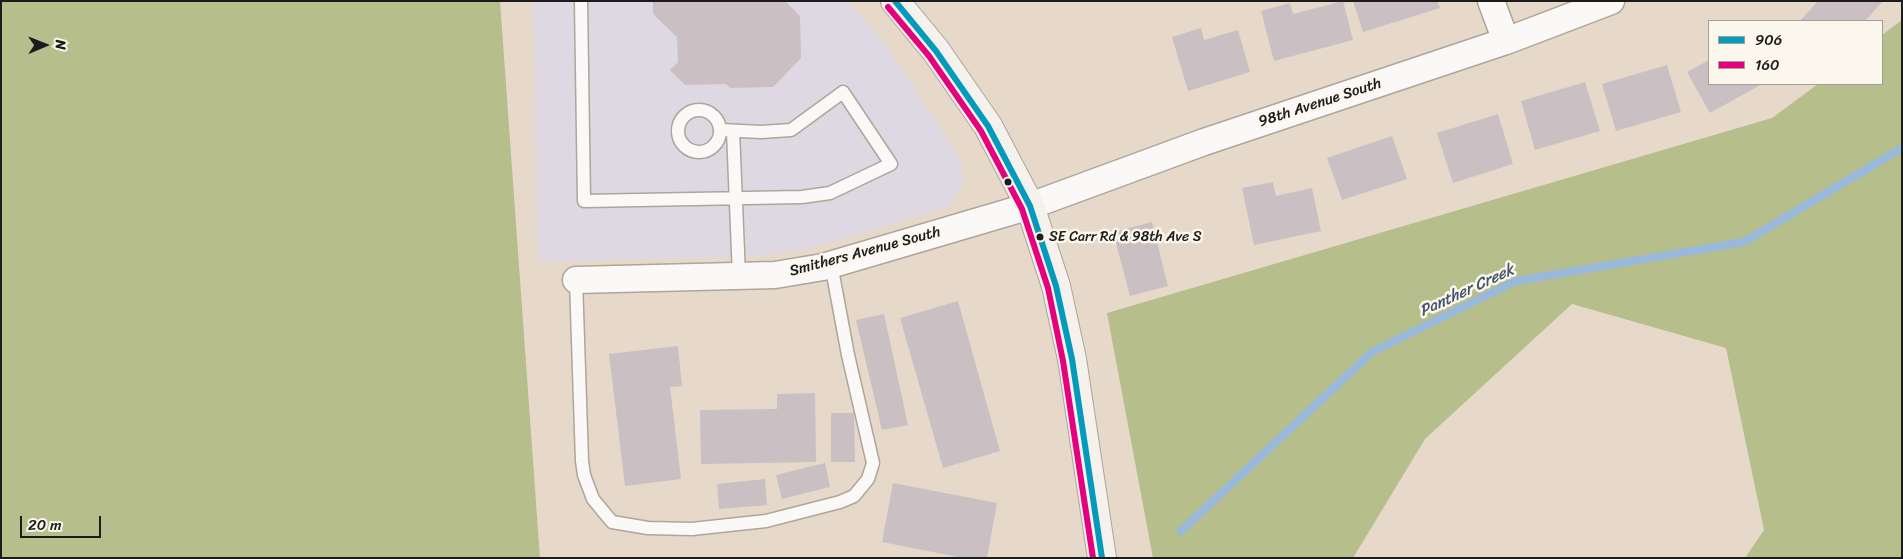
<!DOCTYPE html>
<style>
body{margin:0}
#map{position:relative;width:1903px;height:559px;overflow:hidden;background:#e7d9ca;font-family:Sriracha,sans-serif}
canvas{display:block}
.frame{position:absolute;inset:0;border:2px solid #1c1c1c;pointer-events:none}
.legend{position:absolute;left:1708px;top:20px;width:175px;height:65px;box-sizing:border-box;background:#fbf7ec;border:1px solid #a29f99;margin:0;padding:6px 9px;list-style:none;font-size:15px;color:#1c1c1c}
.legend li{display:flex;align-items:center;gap:10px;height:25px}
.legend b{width:25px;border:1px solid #a29f99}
.north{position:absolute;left:20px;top:20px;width:50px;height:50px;-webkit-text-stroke:4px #fbf7ec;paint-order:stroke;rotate:89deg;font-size:14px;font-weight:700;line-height:20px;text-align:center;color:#1c1c1c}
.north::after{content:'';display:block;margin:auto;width:18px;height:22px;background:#1c1c1c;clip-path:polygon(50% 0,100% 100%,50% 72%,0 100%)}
.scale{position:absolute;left:20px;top:516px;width:81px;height:22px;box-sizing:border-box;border:2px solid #1c1c1c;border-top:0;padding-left:6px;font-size:15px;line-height:18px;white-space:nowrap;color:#1c1c1c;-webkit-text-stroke:4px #fbf7ec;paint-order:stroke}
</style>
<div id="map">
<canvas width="1903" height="559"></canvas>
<div class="frame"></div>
<ul class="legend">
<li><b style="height:6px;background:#039bbc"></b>906</li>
<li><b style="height:6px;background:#e5007d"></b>160</li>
</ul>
<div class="north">N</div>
<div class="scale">20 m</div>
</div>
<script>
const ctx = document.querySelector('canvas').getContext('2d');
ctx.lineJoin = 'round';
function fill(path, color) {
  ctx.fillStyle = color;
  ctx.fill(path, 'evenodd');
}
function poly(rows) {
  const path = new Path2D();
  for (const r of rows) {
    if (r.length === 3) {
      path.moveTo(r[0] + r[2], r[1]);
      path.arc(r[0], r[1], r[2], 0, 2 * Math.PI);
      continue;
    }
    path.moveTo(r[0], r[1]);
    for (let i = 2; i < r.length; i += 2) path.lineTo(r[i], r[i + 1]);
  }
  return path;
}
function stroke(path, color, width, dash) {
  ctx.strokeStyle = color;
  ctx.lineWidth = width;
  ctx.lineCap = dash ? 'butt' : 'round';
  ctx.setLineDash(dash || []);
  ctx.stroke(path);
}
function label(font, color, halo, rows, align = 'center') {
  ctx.font = font + ' Sriracha,sans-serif';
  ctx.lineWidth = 5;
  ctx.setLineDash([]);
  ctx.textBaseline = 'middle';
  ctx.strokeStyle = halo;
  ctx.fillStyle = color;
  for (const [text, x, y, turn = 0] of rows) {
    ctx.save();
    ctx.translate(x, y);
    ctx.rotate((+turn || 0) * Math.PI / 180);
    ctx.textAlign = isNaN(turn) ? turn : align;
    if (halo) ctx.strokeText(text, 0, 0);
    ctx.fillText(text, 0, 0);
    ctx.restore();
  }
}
fill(poly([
 [533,1,849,1,888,48,960,159,964,181,950,206,809,249,759,256,538,262]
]), '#ded8e3');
fill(poly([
 [1,1,500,1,540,558,1,558],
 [1902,20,1902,558,1745,558,1764,530,1726,348,1572,304,1425,439,1353,558,1153,558,1107,313,1772,118,1818,84,1882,84,1882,35]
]), '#b6be8c');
stroke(poly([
 [1181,531,1372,352,1516,281,1744,242,1902,148]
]), '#99b9dc', 8);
fill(poly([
 [653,1,785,1,800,16,801,58,773,87,730,88,726,84,685,85,670,70,678,62,677,37,653,14],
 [1343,1,1353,40,1274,61,1261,11,1290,3,1293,14],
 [1353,1,1437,1,1440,8,1363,32],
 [1818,1,1883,1,1865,21,1800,21],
 [1201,28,1204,40,1238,30,1250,72,1188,91,1172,37],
 [1709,60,1709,84,1762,84,1710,113,1687,72],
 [1667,65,1681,112,1616,131,1602,84],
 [1585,82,1600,131,1535,150,1521,101],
 [1498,114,1513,164,1453,183,1437,133],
 [1392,136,1407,179,1342,200,1327,158],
 [1273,182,1276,196,1312,188,1321,231,1254,245,1242,188],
 [1152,222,1168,286,1130,296,1113,232],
 [958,301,1000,451,943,468,900,318],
 [884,314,908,425,882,430,856,320],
 [678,346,682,386,670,387,681,479,625,486,609,354],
 [815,393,816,462,701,464,700,410,777,409,777,394],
 [831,413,854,413,855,462,831,462],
 [825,463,830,487,782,499,776,475],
 [765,479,767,505,719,509,717,484],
 [893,483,997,503,987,558,963,558,882,542]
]), '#cabfc3');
const service = poly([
 [581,1,584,201,802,197,830,193,891,164,843,92,791,130,761,132,721,130],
 [699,131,21],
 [733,131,739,276],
 [576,280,582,461,584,475,593,499,612,522,648,528,692,529,766,521,840,502,854,496,868,479,873,463,848,355,831,264]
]);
const minor = poly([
 [1491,1,1506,41],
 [576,280,775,275,823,267,1030,206,1204,142,1506,41,1611,1]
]);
const secondary = poly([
 [895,1,936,51,988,126,1030,206,1056,286,1072,359,1102,558]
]);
stroke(service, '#aea59b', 15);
stroke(minor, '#aea59b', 29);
stroke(secondary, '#aea59b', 30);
stroke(service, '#fbf9f7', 12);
stroke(minor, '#fbf9f7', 26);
stroke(secondary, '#f5f1ec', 28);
stroke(poly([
 [895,1,936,51,988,126,1030,206,1056,286,1072,359,1102,558]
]), '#039bbc', 6);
stroke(poly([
 [888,7,929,56,981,131,1022,209,1048,288,1063,361,1093,558]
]), '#e5007d', 6);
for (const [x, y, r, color] of [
 [1008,182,4.5,"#1c1c1c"],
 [1040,237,4.5,"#1c1c1c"]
]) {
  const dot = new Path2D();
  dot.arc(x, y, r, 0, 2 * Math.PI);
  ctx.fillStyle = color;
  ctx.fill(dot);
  stroke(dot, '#fbf7ec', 2);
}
label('14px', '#1c1c1c', '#fbf7ec', [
 ["SE Carr Rd & 98th Ave S",1049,237]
], 'left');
label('15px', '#1c1c1c', '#fbf7ec', [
 ["98th Avenue South",1320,103,-18],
 ["Smithers Avenue South",865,252,-15]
]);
label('italic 16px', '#41556c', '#fbf7ec', [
 ["Panther Creek",1467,291,-25]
]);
</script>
